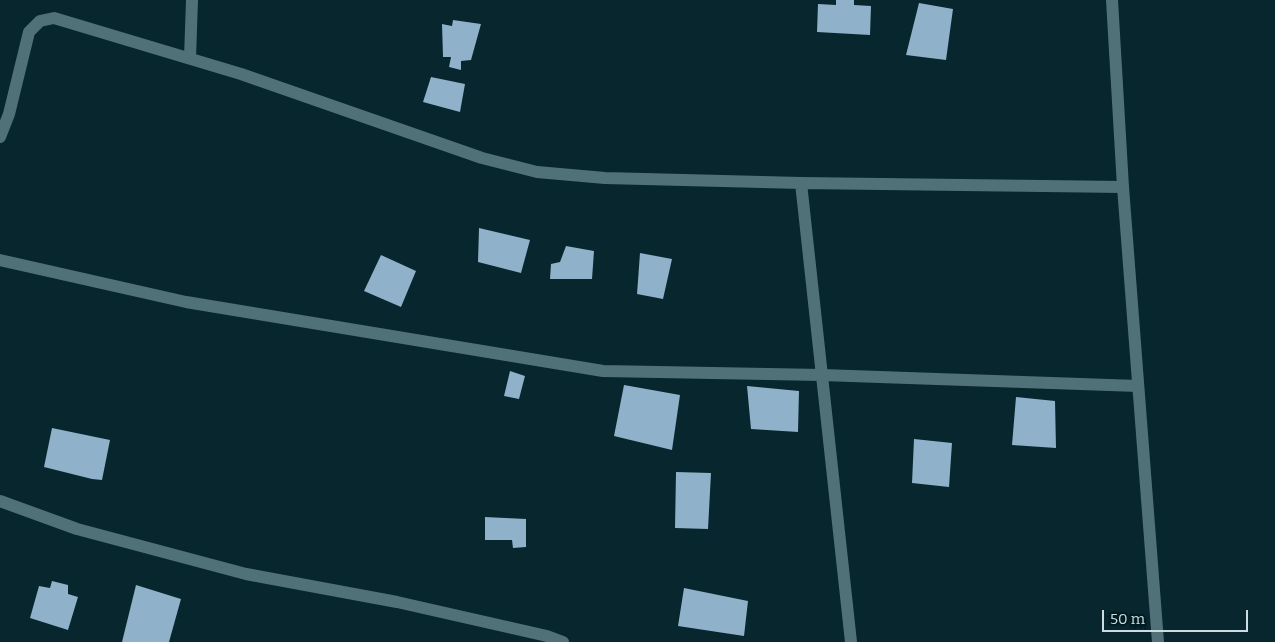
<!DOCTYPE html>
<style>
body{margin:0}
#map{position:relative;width:1275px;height:642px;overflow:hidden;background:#07262d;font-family:Bitter,serif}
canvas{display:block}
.scale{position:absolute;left:1102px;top:610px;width:146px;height:22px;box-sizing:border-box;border:2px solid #ccdde1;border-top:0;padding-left:6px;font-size:15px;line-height:18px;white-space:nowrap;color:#ccdde1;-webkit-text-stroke:4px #001c23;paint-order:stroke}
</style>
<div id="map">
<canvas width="1275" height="642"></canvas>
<div class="scale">50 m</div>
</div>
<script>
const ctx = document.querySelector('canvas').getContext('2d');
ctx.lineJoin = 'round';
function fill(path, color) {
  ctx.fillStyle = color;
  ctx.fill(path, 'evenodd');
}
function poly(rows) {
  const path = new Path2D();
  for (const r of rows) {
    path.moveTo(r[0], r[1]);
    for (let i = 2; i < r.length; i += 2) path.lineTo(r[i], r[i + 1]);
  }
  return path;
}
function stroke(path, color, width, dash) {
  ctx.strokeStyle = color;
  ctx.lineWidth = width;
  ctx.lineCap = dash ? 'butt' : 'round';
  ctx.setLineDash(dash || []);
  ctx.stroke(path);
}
fill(poly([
 [836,0,854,0,854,5,871,6,870,35,817,32,818,4,836,5],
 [919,3,953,9,946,60,906,55],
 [453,20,481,24,471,60,461,61,461,70,449,67,451,57,443,57,442,24,452,26],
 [431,77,465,84,460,112,423,102],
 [479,228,530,240,521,273,478,262],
 [566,246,594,251,592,279,550,279,551,264,560,262],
 [640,253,672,259,663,299,637,294],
 [381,255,416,271,401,307,364,291],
 [510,371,525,376,519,399,504,396],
 [624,385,680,395,672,450,614,436],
 [747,386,799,391,798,432,751,429],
 [1016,397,1055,401,1056,448,1012,445],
 [52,428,110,440,102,480,92,479,44,467],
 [914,439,952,443,949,487,912,483],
 [676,472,711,473,708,529,675,528],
 [485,517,526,519,526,547,513,548,512,540,485,540],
 [52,581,68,585,68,594,78,597,68,630,30,618,39,586,50,588],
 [136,585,181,599,169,642,122,642],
 [684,588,748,601,744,636,678,626]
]), '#8fb1ca');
stroke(poly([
 [190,58,192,0],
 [0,137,9,114,29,32,40,21,54,18,241,74,482,158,537,172,605,178,801,183,1123,187],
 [801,183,851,642],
 [0,260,186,302,603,371,822,375,1138,386],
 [0,501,77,529,246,574,397,602,547,636,563,642]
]), '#517178', 12);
stroke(poly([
 [1112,0,1123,187,1158,642]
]), '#517178', 12);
</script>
